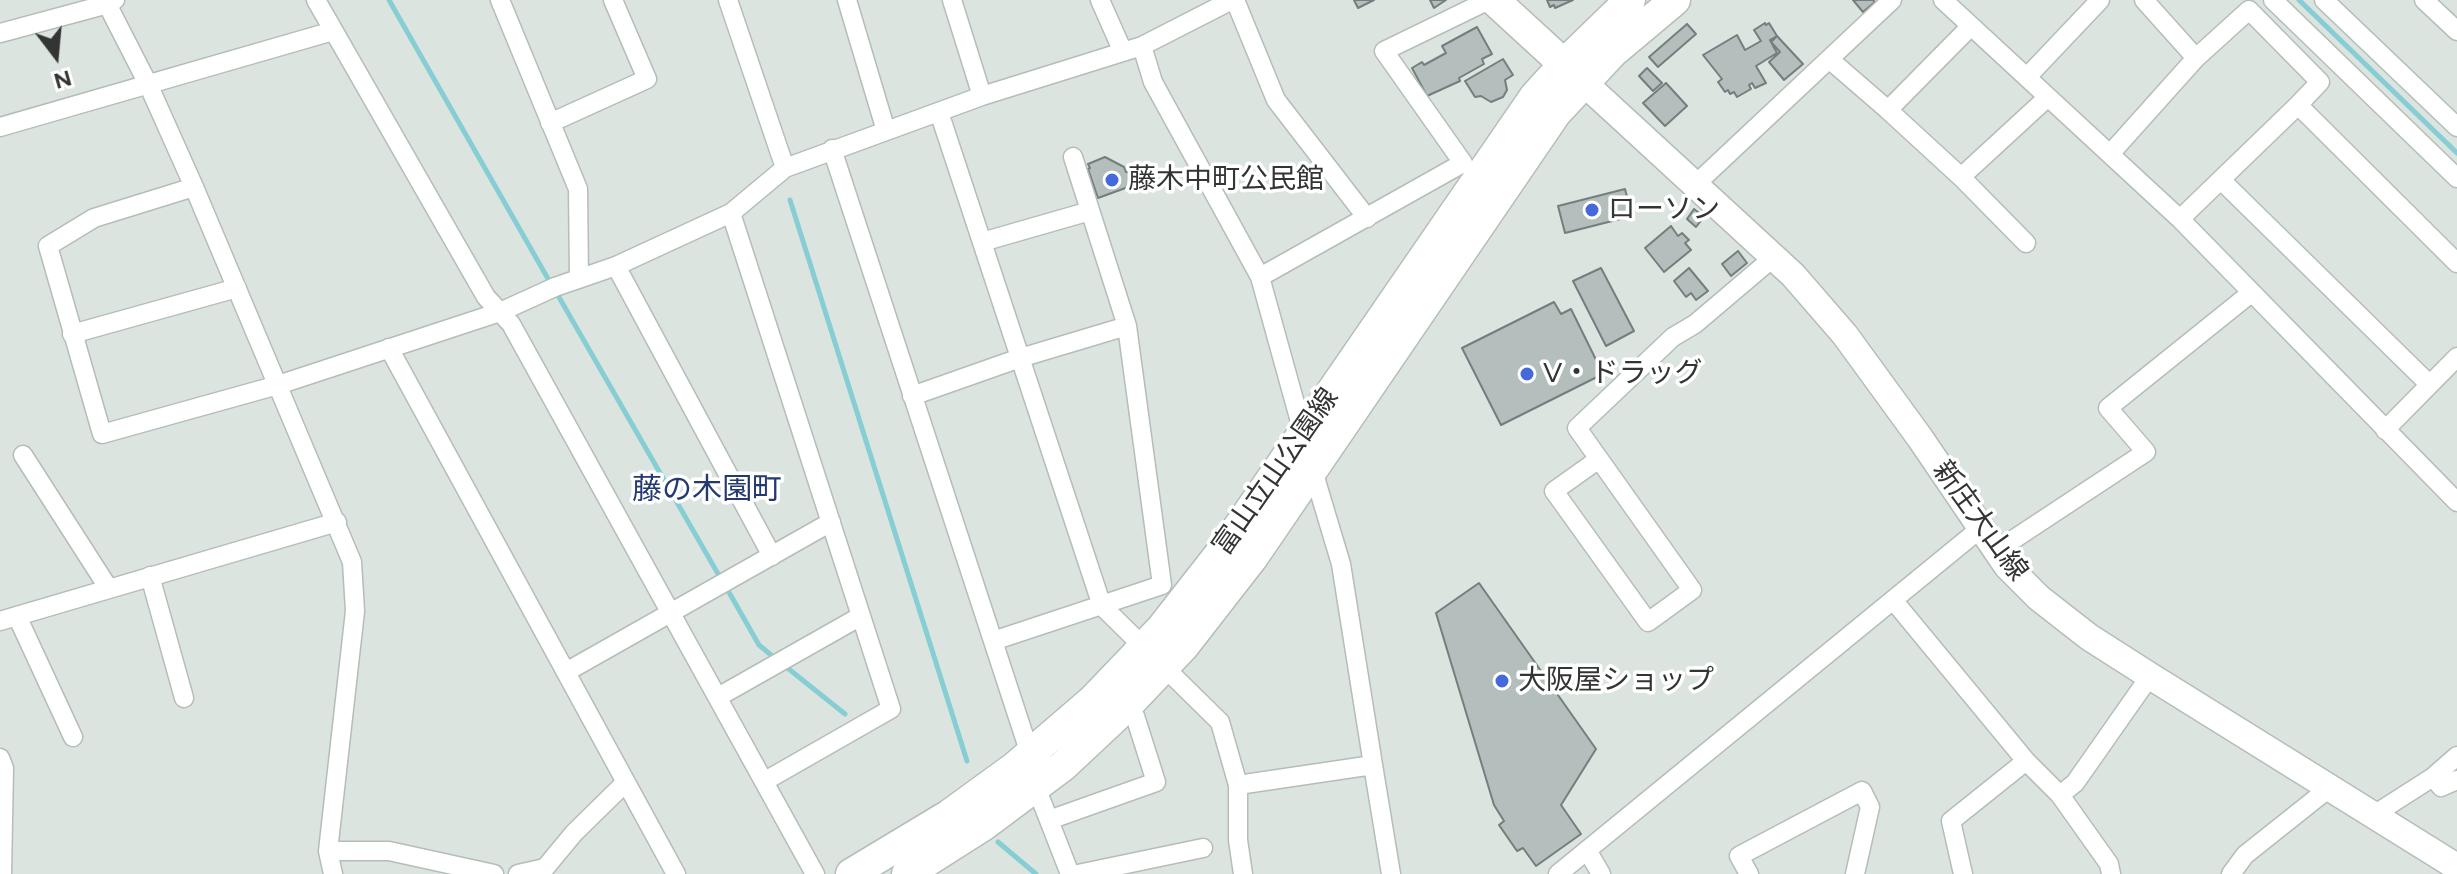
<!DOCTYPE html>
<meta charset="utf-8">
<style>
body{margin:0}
#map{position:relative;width:2457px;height:874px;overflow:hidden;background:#dce4df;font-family:Figtree,sans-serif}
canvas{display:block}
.north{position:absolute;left:16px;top:16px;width:80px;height:80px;-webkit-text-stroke:6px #fff;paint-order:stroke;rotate:164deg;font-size:22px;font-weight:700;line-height:32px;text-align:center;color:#323533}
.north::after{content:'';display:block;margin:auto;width:28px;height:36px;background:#323533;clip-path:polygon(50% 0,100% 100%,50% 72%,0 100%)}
</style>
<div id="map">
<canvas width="2457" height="874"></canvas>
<div class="north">N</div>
</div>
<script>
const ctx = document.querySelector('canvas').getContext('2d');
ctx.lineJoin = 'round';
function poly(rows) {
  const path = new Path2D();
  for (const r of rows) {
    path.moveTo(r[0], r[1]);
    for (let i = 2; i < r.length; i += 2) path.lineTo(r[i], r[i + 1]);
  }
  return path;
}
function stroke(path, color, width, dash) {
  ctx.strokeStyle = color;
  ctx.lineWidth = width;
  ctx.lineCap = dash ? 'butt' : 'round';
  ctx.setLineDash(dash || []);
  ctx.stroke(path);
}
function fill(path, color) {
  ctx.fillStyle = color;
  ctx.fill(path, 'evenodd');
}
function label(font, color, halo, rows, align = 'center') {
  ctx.font = font + ' Figtree,"Noto Sans JP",sans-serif';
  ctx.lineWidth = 7;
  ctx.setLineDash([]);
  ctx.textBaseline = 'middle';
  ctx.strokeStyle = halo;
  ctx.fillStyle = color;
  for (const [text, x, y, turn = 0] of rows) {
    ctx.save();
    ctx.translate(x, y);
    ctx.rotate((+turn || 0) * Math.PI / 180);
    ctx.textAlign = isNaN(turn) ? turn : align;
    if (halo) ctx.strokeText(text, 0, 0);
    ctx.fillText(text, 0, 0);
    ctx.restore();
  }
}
stroke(poly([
 [389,0,551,284],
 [2299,0,2457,153],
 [790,200,967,761],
 [556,292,721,579],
 [726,587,759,645,777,660],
 [785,666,845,714],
 [998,842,1036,874]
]), '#87ced4', 5);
const building = poly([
 [1354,0,1374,0,1358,8,1354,0],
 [1430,0,1446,0,1434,8,1430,0],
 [1547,0,1573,0,1555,8,1554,5,1550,7,1547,0],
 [1853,0,1873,0,1875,2,1863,12,1853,0],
 [1765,23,1766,25,1769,23,1777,36,1770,40,1777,53,1756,66,1766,83,1755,88,1752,83,1749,85,1751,89,1737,97,1734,92,1730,94,1728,90,1725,92,1718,82,1722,79,1703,55,1737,35,1745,50,1761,41,1754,30,1765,23],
 [1687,24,1696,34,1658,67,1649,57,1687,24],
 [1477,27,1492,54,1482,59,1484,64,1459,78,1460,81,1427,96,1412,68,1422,62,1424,65,1446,53,1442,46,1477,27],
 [1777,36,1803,64,1784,80,1769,62,1780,52,1771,42,1777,36],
 [1503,59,1513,75,1505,80,1507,90,1503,97,1491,102,1481,96,1475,97,1465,81,1503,59],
 [1647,68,1662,83,1653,91,1639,76,1647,68],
 [1666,83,1687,106,1665,126,1643,103,1666,83],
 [1105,157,1124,167,1126,172,1138,174,1142,185,1132,189,1131,186,1098,198,1088,169,1090,168,1088,164,1105,157],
 [1625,189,1632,216,1565,233,1558,206,1625,189],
 [1694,209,1704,217,1696,227,1687,219,1694,209],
 [1671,226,1678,236,1682,233,1689,240,1685,243,1691,250,1664,272,1645,248,1671,226],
 [1738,251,1747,263,1731,276,1722,264,1738,251],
 [1601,268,1634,331,1606,346,1573,281,1601,268],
 [1689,268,1708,291,1696,300,1691,293,1686,297,1674,281,1689,268],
 [1554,302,1561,314,1571,309,1603,374,1501,425,1462,348,1554,302],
 [1479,583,1596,749,1561,805,1581,834,1536,866,1523,848,1517,851,1499,825,1504,821,1494,805,1436,613,1479,583]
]);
fill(building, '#b4bebc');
stroke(building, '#747e7c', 2);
const minor = poly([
 [105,0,148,84,194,187,352,562,355,611,328,851,333,874],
 [316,0,486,297,511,324,815,874],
 [500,0,578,189,579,279],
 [728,0,785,168],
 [847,0,886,131],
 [952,0,982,96],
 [1100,0,1123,52],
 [1235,0,1276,100,1367,218],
 [1943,0,2180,219,2457,502],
 [2144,0,2196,58],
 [2273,0,2457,178],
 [2324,0,2457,127],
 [2424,0,2457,31],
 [1971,26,1888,110,1961,177,2048,97],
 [0,33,108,4,115,0],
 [1142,46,1153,82,1260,277,1304,436],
 [1829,59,1888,110],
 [2027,77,2100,0],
 [939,112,1102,606,1220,722,1238,785,1373,765,1391,874],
 [550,123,647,79,613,0],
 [0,127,333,31],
 [832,149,1030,754],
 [2110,154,2196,58,2249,10,2320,82,2298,105],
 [1073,157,1127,326],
 [1961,177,2026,243],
 [2221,180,2429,384],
 [1696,184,1892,0],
 [194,187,94,218,48,246,102,434,278,385,500,312,555,287,616,266,731,213,785,168,982,96,1142,46,1232,0],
 [731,213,891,709,765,781],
 [2180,219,2298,105,2457,263],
 [982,242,1090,211],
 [616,266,772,556],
 [1260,277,1463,163,1384,51,1489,0],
 [72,334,237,288],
 [389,348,676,874],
 [912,396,1020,358,1127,326,1162,585,993,641],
 [2385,430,2457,357],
 [23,455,109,589],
 [1599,459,1554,491,1648,622,1692,590,1599,459,1577,428,1673,337,1695,324,1774,257],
 [1311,464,1341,564,1373,765],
 [1996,551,2146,452,2108,408,2251,293],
 [150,576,184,698],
 [1893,600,2026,761],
 [17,616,73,737],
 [0,621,337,522],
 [566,672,831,522],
 [718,697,861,616],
 [0,758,4,768,2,874],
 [2433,777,2441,787,2457,780],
 [1238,785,1238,840,1243,874],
 [1036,787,1070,874],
 [2372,816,2433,777,2457,756],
 [1049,820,1156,782,1135,716,1126,707],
 [1587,850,1601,874],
 [328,851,389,851,494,874],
 [518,874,545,868,574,833,625,783],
 [1078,874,1203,848],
 [1558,874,1981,528],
 [1749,874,1739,856,1862,791,1870,807,1855,874],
 [1963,874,1951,821,2026,761,2060,795],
 [2111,874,2109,864,2060,795,2075,783,2150,676],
 [2231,874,2245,855,2328,789]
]);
const secondary = poly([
 [1583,82,1793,275,1845,335,1920,438,2007,566,2039,598,2089,637,2150,676,2457,867]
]);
const primary = poly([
 [1494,0,1579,78],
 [851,874,949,815,1015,767,1093,700,1161,629,1222,551,1535,96,1564,64,1630,0],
 [907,874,984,825,1063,766,1126,707,1183,647,1253,557,1556,113,1613,52,1675,0]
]);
stroke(minor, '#b5bdb8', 21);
stroke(secondary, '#b5bdb8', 29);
stroke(primary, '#b5bdb8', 33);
stroke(minor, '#fff', 18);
stroke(secondary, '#fff', 26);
stroke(primary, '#fff', 30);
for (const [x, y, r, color] of [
 [1112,180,8,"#4569dc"],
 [1592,210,8,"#4569dc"],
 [1527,374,8,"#4569dc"],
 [1502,681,8,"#4569dc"]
]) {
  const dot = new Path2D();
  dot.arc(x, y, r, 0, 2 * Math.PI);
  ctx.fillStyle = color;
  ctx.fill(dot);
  stroke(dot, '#fff', 3);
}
label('28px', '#323533', '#fff', [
 ["藤木中町公民館",1128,180],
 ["ローソン",1608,210],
 ["V・ドラッグ",1543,374],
 ["大阪屋ショップ",1518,681]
], 'left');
label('28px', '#323533', '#fff', [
 ["富山立山公園線",1276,472,-55],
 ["新庄大山線",1980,521,54]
]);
label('30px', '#253971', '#fff', [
 ["藤の木園町",707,490]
]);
</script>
